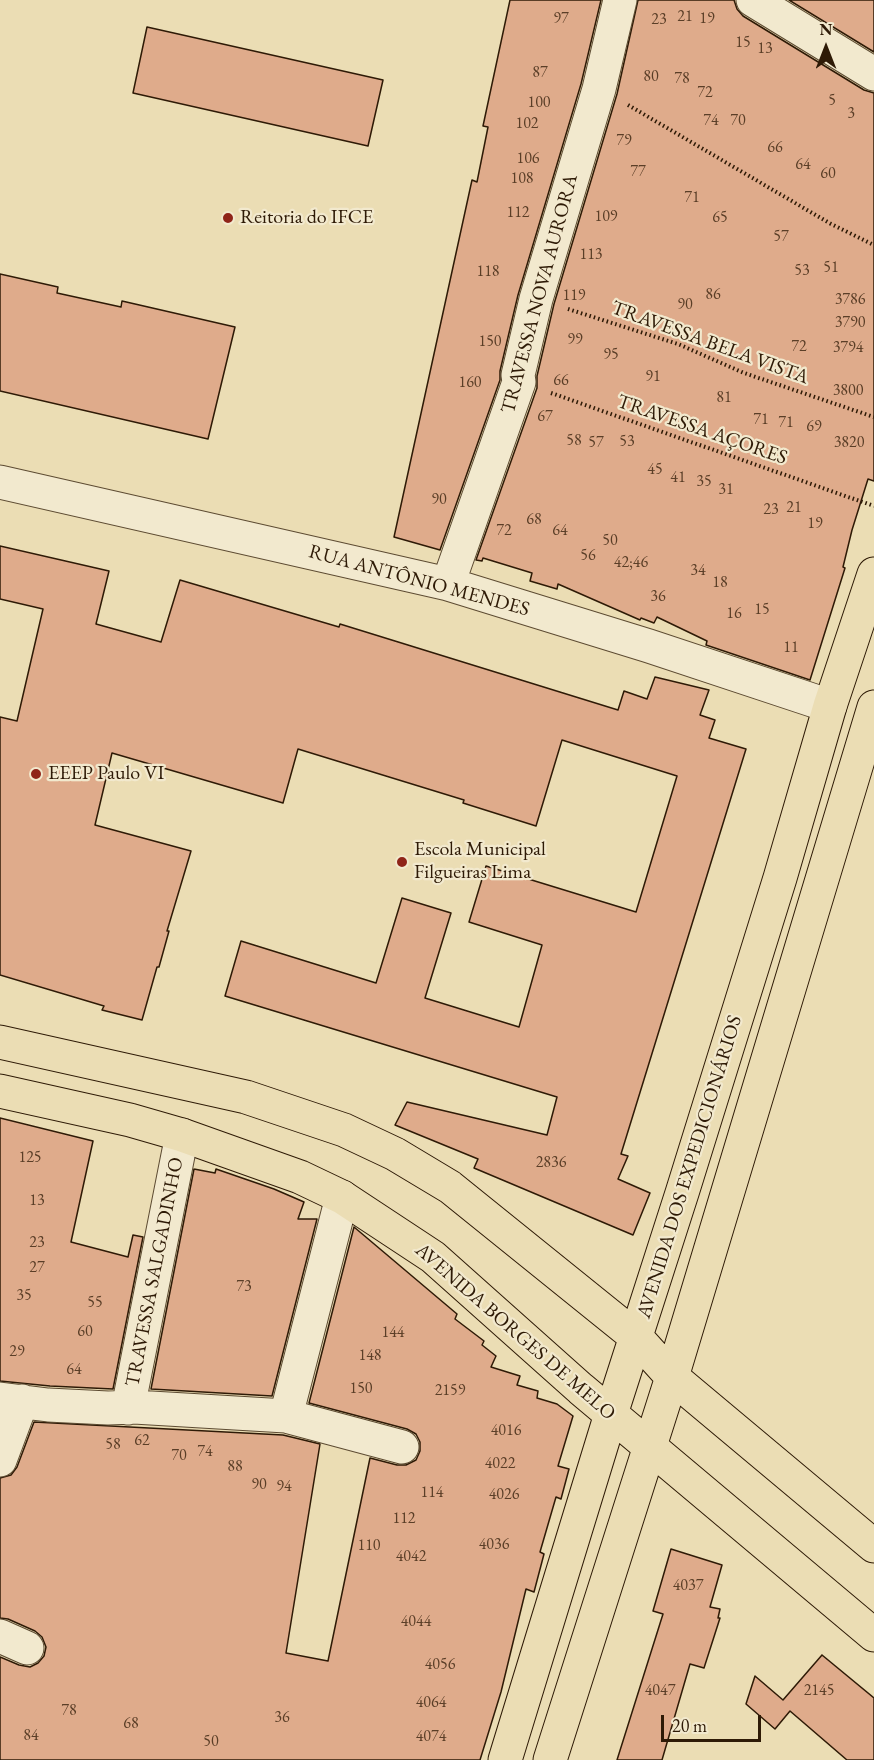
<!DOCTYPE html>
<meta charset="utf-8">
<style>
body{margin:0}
#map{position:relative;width:874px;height:1760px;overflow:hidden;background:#ebddb4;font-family:"EB Garamond",serif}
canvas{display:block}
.north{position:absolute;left:796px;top:18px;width:60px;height:60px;-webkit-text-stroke:4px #f2e9ce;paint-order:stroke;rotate:0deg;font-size:16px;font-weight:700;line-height:24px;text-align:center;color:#2e1a06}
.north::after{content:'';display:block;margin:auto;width:21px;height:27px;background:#2e1a06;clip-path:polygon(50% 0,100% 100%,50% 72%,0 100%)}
.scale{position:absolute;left:661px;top:1715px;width:100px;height:27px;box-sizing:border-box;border:3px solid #2e1a06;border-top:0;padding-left:8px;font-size:18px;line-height:21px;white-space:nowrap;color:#2e1a06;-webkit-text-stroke:4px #f2e9ce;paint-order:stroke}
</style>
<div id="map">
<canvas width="874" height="1760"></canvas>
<div class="north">N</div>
<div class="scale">20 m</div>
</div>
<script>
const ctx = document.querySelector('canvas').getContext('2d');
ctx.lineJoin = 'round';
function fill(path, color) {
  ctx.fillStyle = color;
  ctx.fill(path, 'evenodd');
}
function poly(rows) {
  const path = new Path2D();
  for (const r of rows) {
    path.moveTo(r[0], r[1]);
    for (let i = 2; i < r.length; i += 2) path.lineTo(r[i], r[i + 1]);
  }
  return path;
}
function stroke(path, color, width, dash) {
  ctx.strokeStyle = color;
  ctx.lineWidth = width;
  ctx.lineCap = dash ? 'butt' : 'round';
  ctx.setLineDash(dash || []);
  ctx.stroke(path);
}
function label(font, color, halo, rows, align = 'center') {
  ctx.font = font + ' "EB Garamond",serif';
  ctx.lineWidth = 4.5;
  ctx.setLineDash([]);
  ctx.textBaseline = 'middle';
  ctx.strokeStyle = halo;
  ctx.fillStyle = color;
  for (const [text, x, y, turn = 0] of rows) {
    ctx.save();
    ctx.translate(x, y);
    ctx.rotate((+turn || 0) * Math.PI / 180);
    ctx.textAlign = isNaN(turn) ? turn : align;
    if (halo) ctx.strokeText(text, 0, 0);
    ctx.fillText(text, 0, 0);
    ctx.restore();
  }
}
const building = poly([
 [510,0,601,0,581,84,518,295,500,371,500,380,440,550,394,537,472,180,477,182,488,127,483,126,510,0],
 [638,0,734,0,737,9,743,16,864,90,874,93,874,481,868,479,852,530,843,567,845,568,810,680,706,645,707,641,657,617,654,623,641,618,640,620,558,584,557,589,530,581,532,573,483,558,482,561,476,560,537,388,537,376,554,304,617,94,638,0],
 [789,0,874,0,874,52,789,0],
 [147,27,383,80,368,146,133,93,147,27],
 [0,274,58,287,57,293,121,307,122,301,235,327,208,439,0,391,0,274],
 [0,546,109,571,96,624,161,642,180,580,339,627,340,624,618,710,624,691,647,699,655,677,709,690,700,715,715,720,709,738,746,749,621,1154,628,1156,618,1179,650,1193,633,1235,474,1168,478,1159,395,1125,407,1102,547,1135,557,1097,225,996,241,941,376,983,402,898,451,913,425,998,519,1027,542,945,469,922,486,866,636,912,677,776,562,740,536,826,463,803,464,800,298,749,283,803,112,753,95,825,191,851,167,931,169,931,159,967,157,967,142,1020,102,1010,104,1006,0,975,0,717,17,721,43,609,0,599,0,546],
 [0,1118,93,1141,71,1242,128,1257,133,1235,143,1237,113,1389,50,1386,0,1381,0,1118],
 [194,1169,215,1173,216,1169,274,1189,304,1202,298,1219,317,1219,272,1396,151,1389,194,1169],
 [354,1227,457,1314,455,1319,484,1341,482,1345,496,1356,491,1367,520,1376,517,1385,538,1391,537,1398,557,1404,573,1416,558,1466,569,1469,561,1499,556,1497,540,1552,544,1554,534,1592,526,1589,501,1692,480,1760,0,1760,0,1657,19,1665,30,1667,38,1663,44,1656,46,1647,42,1637,35,1631,8,1619,0,1618,0,1478,11,1475,17,1467,34,1422,283,1435,320,1444,286,1653,328,1661,370,1458,397,1465,406,1465,416,1460,420,1451,420,1442,416,1434,407,1429,309,1403,354,1227],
 [671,1549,722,1565,710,1607,720,1609,718,1618,720,1618,704,1668,690,1664,662,1760,617,1760,663,1614,653,1611,671,1549],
 [822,1655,874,1698,874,1760,847,1760,790,1711,775,1729,746,1704,755,1676,783,1700,822,1655]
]);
fill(building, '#dfab8b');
stroke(building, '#2e1a06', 1.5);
const minor = poly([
 [753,0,874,74],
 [0,482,448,584,649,646,830,706],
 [448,584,519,382,518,375,536,299,599,89,620,0],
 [0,1399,48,1405,108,1408,134,1407,286,1416,402,1447],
 [128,1408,182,1135],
 [286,1416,342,1197],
 [0,1460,22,1401],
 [0,1636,27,1648]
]);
const major = poly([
 [0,1042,246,1097,344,1130,395,1154,450,1187,636,1337,672,1377,874,1546],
 [0,1091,130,1120,182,1135,300,1177,342,1197,433,1257,581,1389,874,1635],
 [505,1760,611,1414,682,1193,780,878,830,706,874,574],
 [550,1760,672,1377,874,707]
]);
stroke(minor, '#5d4b32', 35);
stroke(major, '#2e1a06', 35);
stroke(poly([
 [628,105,831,224,874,245],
 [568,309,678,344,744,373,874,417],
 [551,393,874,506]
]), '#2e1a06', 4, [1.5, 3]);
stroke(minor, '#f2e9ce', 33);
stroke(major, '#ebddb4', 33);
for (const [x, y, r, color] of [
 [228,218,6,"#8f2418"],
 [36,774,6,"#8f2418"],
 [402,862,6,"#8f2418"]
]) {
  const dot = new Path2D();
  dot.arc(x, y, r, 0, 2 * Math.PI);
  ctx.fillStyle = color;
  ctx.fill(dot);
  stroke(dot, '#f2e9ce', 2);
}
label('16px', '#5a3e27', null, [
 ["21",685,17],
 ["97",561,19],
 ["19",707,19],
 ["23",659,20],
 ["15",743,43],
 ["13",765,49],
 ["87",540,73],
 ["80",651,77],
 ["78",682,79],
 ["72",705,93],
 ["5",832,101],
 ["100",539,103],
 ["3",851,114],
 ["74",711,121],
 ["70",738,121],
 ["102",527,124],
 ["79",624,141],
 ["66",775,148],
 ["106",528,159],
 ["64",803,165],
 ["77",638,172],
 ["60",828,174],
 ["108",522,179],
 ["71",692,198],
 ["112",518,213],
 ["109",606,217],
 ["65",720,218],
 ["57",781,237],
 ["113",591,255],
 ["51",831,268],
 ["53",802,271],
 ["118",488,272],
 ["86",713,295],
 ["119",574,296],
 ["3786",850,300],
 ["90",685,305],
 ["3790",850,323],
 ["99",575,340],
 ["150",490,342],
 ["72",799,347],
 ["3794",848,348],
 ["95",611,355],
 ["91",653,377],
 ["66",561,381],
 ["160",470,383],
 ["3800",848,391],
 ["81",724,398],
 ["67",545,417],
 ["71",761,420],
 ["71",786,423],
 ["69",814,427],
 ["58",574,441],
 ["53",627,442],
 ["57",596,443],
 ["3820",849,443],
 ["45",655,470],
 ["41",678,478],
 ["35",704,482],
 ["31",726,490],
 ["90",439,500],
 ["21",794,508],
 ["23",771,510],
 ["68",534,520],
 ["19",815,524],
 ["72",504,531],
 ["64",560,531],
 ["50",610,541],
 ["56",588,556],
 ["42;46",631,563],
 ["34",698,571],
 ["18",720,583],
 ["36",658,597],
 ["15",762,610],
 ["16",734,614],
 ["11",791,648],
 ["125",30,1158],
 ["2836",551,1163],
 ["13",37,1201],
 ["23",37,1243],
 ["27",37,1268],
 ["73",244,1287],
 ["35",24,1296],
 ["55",95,1303],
 ["60",85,1332],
 ["144",393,1333],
 ["29",17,1352],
 ["148",370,1356],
 ["64",74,1370],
 ["150",361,1389],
 ["2159",450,1391],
 ["4016",506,1431],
 ["62",142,1441],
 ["58",113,1445],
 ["74",205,1452],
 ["70",179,1456],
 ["4022",500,1464],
 ["88",235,1467],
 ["90",259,1485],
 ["94",284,1487],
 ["114",432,1493],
 ["4026",504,1495],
 ["112",404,1519],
 ["4036",494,1545],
 ["110",369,1546],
 ["4042",411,1557],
 ["4037",688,1586],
 ["4044",416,1622],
 ["4056",440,1665],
 ["4047",660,1691],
 ["2145",819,1691],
 ["4064",431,1703],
 ["78",69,1711],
 ["36",282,1718],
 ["68",131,1724],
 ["84",31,1736],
 ["4074",431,1737],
 ["50",211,1742]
]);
label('20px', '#2e1a06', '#f2e9ce', [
 ["Reitoria do IFCE",240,218],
 ["EEEP Paulo VI",48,774],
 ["Escola Municipal",414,850],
 ["Filgueiras Lima",414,873]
], 'left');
label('20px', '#2e1a06', '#f2e9ce', [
 ["TRAVESSA NOVA AURORA",540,294,-75],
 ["TRAVESSA BELA VISTA",710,343,20],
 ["TRAVESSA AÇORES",702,430,19],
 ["RUA ANTÔNIO MENDES",419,581,15],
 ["AVENIDA DOS EXPEDICIONÁRIOS",690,1167,-73],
 ["TRAVESSA SALGADINHO",155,1272,-79],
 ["AVENIDA BORGES DE MELO",515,1332,41]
]);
</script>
